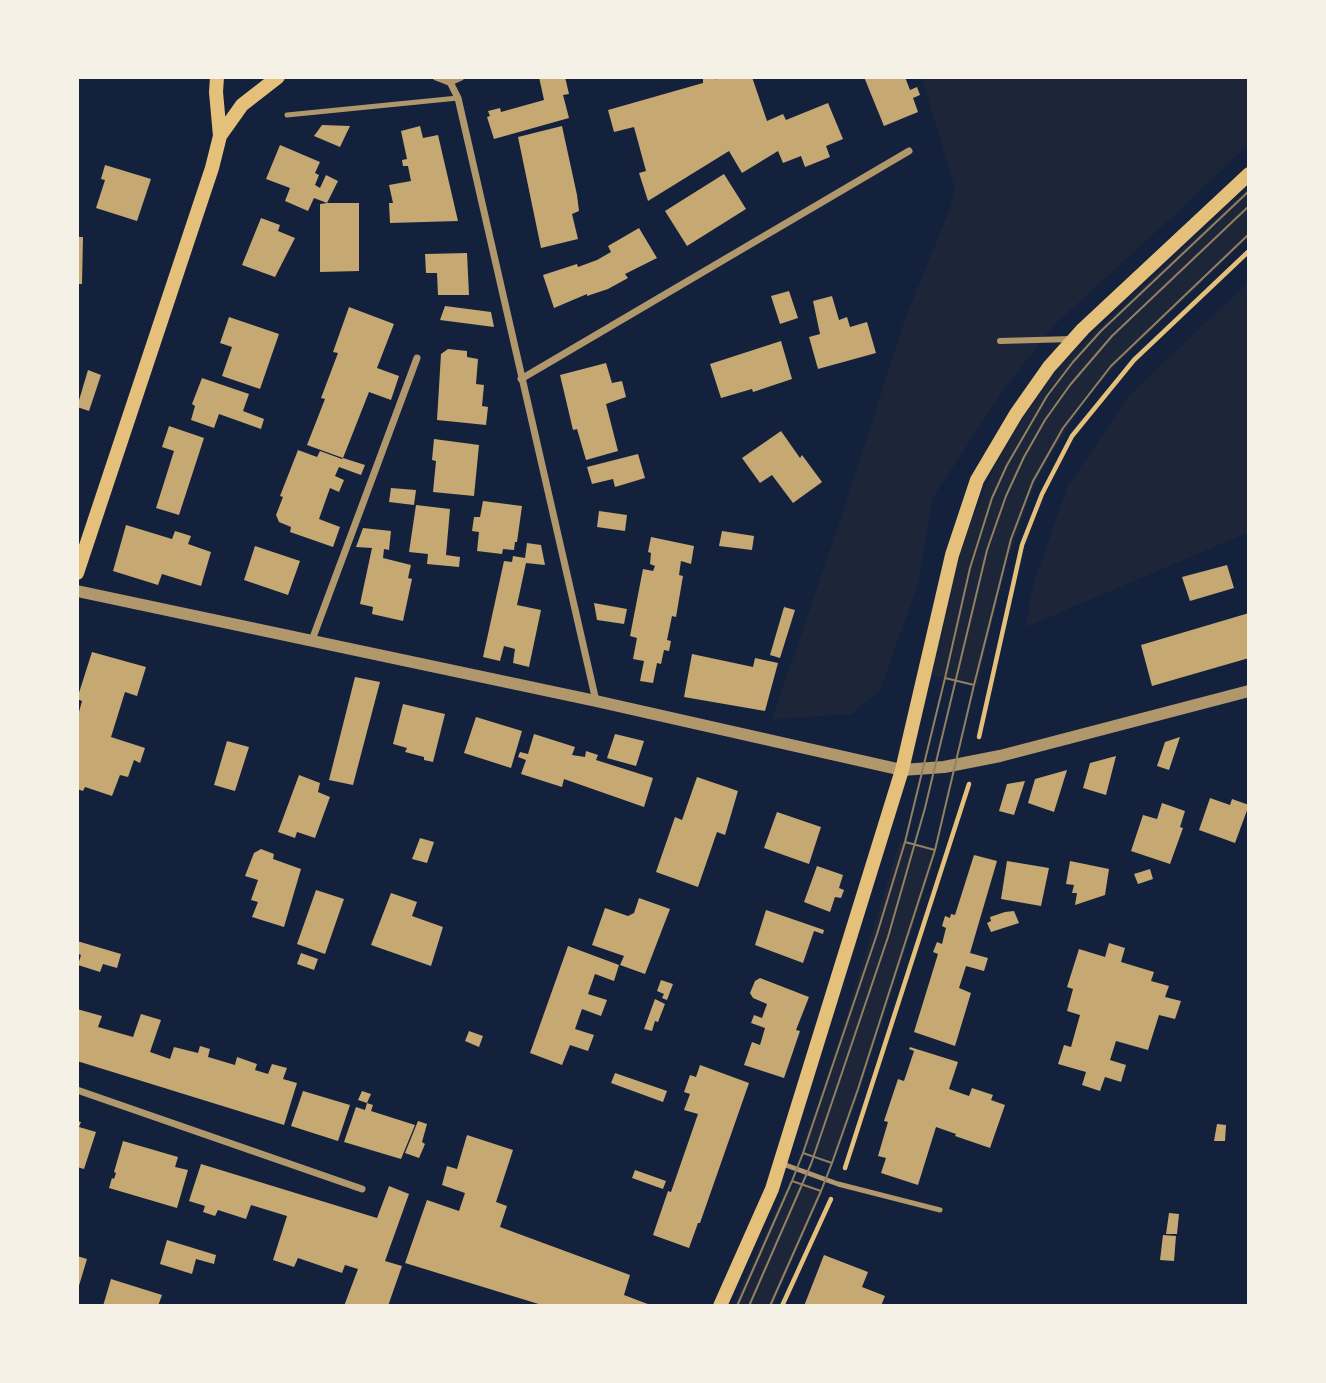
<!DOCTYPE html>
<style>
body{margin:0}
#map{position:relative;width:1326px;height:1383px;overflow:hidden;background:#14213d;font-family:"Alegreya Sans",sans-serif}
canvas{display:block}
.frame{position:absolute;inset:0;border:79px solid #f6f1e7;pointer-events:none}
</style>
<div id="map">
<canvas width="1326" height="1383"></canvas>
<div class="frame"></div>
</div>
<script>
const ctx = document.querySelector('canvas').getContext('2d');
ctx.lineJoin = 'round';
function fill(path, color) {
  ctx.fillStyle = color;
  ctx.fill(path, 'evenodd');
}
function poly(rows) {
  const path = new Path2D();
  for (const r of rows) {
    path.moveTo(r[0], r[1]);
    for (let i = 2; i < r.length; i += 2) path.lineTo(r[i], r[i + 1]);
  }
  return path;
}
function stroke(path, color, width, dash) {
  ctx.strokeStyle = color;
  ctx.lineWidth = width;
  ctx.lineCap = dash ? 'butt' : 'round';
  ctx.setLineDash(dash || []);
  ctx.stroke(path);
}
fill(poly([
 [922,77,1249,77,1249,143,1196,195,1053,326,1002,392,932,499,918,584,880,690,852,714,772,719,841,519,904,322,950,208,955,189],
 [1249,186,1249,237,1118,363,1087,398,1044,466,1030,496,1006,564,977,685,932,675,960,554,969,527,994,468,1026,413,1050,379,1074,352],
 [1249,281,1249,532,1026,627,1033,585,1068,486,1127,398],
 [900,841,937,851,849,1124,834,1162,812,1153,808,1149,804,1141,839,1040],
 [800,1184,822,1193,773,1306,733,1306,784,1192]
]), '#1d2539');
fill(poly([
 [539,77,565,77,569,94,563,95,569,118,494,139,487,117,490,116,488,111,500,108,501,112,544,100],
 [703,77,715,77,716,80,717,77,752,77,767,121,783,114,786,120,828,103,843,139,826,146,830,157,805,167,801,156,783,163,778,151,742,173,729,151,648,201,639,173,646,171,634,127,614,132,608,110,703,83],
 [864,77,905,77,910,90,917,87,920,95,913,98,918,112,884,126],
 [322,125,350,126,340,147,314,136],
 [420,126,423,138,438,135,458,221,390,223,389,203,393,203,389,185,411,181,408,166,403,166,402,160,407,159,401,131],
 [562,126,577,195,579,211,572,214,578,239,541,248,518,137],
 [280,145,320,162,315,173,319,175,315,185,320,188,326,175,338,181,327,203,359,203,359,271,320,272,320,204,327,203,314,198,308,211,285,201,290,188,266,179],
 [105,165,151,179,137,221,96,208,105,180,101,179],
 [724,174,746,209,687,246,665,211],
 [261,218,280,225,278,231,295,238,275,277,242,265],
 [639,228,657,258,625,274,628,278,608,289,587,296,587,294,554,308,543,275,577,264,578,267,597,260,611,252,608,246],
 [77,237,83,237,82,284,77,284],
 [467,253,469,295,438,295,437,273,426,273,425,254],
 [789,291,798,318,780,324,771,296],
 [832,296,839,320,847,317,850,327,867,322,876,353,818,369,809,337,820,334,813,301],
 [445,306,491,312,494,327,440,320],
 [349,307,394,324,377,368,399,376,391,400,369,392,343,458,365,465,361,475,339,467,335,476,344,480,339,492,330,488,319,519,340,527,333,547,290,532,291,527,279,522,276,515,283,497,280,496,298,450,317,457,320,451,342,459,343,458,307,445,325,399,321,398,338,353,333,352],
 [229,317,279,334,260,389,222,376,232,347,220,343],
 [781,341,792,379,753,392,752,389,721,398,710,364],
 [448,349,467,351,467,357,478,359,476,384,484,385,482,406,488,407,486,425,437,420,441,354],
 [606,363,612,383,622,381,626,397,606,404,618,451,586,460,577,429,573,430,560,375],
 [88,370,101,375,89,411,77,407],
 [202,378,249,394,243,411,264,419,261,429,219,414,214,428,191,420,195,406,192,404],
 [169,426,204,438,179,515,156,508,174,451,162,447],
 [781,431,800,458,802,455,822,482,793,503,772,475,760,483,742,458],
 [434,439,479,445,474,496,433,492,436,461,432,460],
 [638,454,645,478,615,487,613,479,592,484,587,467],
 [391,488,416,490,414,505,389,502],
 [483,501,522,506,517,542,515,542,514,550,503,549,502,554,477,551,479,532,472,531,474,517,480,517],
 [416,505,450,509,446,555,460,557,459,567,427,564,428,554,409,552],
 [599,511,627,515,625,531,597,527],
 [126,525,172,539,175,531,191,536,188,544,211,552,201,586,162,574,158,585,113,571],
 [363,528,391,531,389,550,384,549,383,558,411,565,408,578,412,579,403,621,372,614,373,607,360,604,372,548,356,547],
 [722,531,754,536,752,550,719,546],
 [651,537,694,546,691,564,681,561,679,575,683,576,676,617,672,616,667,640,671,641,669,651,664,650,661,664,657,663,653,683,640,681,644,661,633,659,637,638,630,636,643,569,653,571,655,566,650,564,651,553,648,552],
 [527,543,541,545,545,565,526,563,517,605,541,610,529,667,513,663,515,649,504,646,500,661,483,657,504,561,512,562,513,556,525,558],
 [255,546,300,561,288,595,244,580],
 [1227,565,1234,588,1190,601,1182,577],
 [594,603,627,609,624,624,597,620],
 [784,607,795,610,780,658,770,655],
 [1249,613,1249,658,1152,686,1141,645],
 [92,652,146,667,137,696,125,692,111,737,145,748,140,763,134,760,128,777,120,775,112,796,85,787,83,791,77,789,77,719,82,701,77,699],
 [692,654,753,667,755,658,778,663,765,711,684,697],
 [355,677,380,682,353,785,329,780],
 [403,704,445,714,433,762,424,760,424,757,405,752,407,748,393,744],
 [476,717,522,731,511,768,464,753],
 [534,734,575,747,572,755,585,757,586,751,598,755,596,760,653,778,644,807,564,779,562,787,521,774,526,760,518,757,520,752,528,754],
 [615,734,644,741,636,766,607,758],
 [1180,737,1169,770,1157,766,1165,742],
 [227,741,249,747,235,791,214,785],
 [1116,756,1106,795,1083,788,1090,763],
 [1067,770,1054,812,1028,803,1035,779],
 [299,775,320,783,318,792,330,797,315,838,297,832,295,838,278,832],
 [697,777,738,791,725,835,717,832,698,887,656,872,675,817,682,820],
 [1025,781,1014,815,999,811,1007,784],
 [1210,798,1230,805,1232,799,1249,805,1235,843,1199,830],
 [1162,803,1185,811,1180,827,1183,828,1170,864,1131,851,1143,815,1157,819],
 [777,812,821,827,809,864,764,848],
 [420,838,434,842,427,863,412,859],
 [261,849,274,854,273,859,301,869,284,927,252,917,258,902,251,900,258,880,245,876,254,853],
 [974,855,997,861,970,953,988,958,984,971,966,966,959,988,971,993,955,1046,914,1032,938,954,933,952,937,942,942,944,946,928,942,926,945,916,950,918,951,914,955,915],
 [1007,861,1049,868,1041,906,1001,899],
 [1070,861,1109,869,1105,895,1075,905,1077,893,1072,893,1074,885,1066,884],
 [817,866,843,875,839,888,844,890,841,898,835,897,830,912,804,902],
 [1150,869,1153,879,1138,884,1134,874],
 [316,890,344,899,325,954,297,944],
 [391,893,417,902,412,916,443,927,431,966,371,945],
 [639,898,670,909,645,974,620,965,624,956,592,945,605,908,628,916,634,913],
 [766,910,824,930,823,934,814,931,803,963,755,945],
 [1014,911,1019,923,991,932,987,923,991,921,990,917,1005,912],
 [77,941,121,954,117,968,103,964,100,972,78,965,81,955,77,953],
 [1109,943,1125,948,1121,962,1154,972,1151,981,1169,986,1165,997,1181,1001,1175,1019,1159,1015,1148,1050,1116,1041,1110,1060,1126,1065,1121,1082,1105,1077,1100,1091,1082,1085,1086,1072,1058,1064,1064,1045,1071,1047,1080,1015,1067,1011,1073,989,1067,987,1079,949,1105,957],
 [568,946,619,965,614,981,595,974,588,994,607,1000,601,1016,582,1009,575,1029,594,1035,588,1051,570,1045,562,1065,530,1053],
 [301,953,318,959,314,970,297,964],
 [760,978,809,997,796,1030,800,1031,784,1078,744,1065,752,1042,760,1045,765,1028,751,1023,754,1015,762,1018,767,1004,753,998,750,993,755,981],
 [661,980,673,984,667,1000,662,998,664,994,657,991],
 [655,999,665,1004,658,1022,655,1021,652,1031,644,1029],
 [77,1009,102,1016,98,1027,133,1037,141,1014,161,1020,150,1052,170,1059,174,1047,198,1053,200,1046,210,1049,208,1057,235,1065,237,1057,257,1064,255,1070,268,1074,272,1064,287,1068,283,1079,297,1083,284,1125,77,1061],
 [469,1031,483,1036,479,1047,465,1041],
 [910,1047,958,1062,949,1089,969,1096,972,1088,993,1095,991,1100,1005,1105,990,1148,955,1136,956,1134,936,1127,918,1185,881,1173,886,1158,878,1156,888,1122,884,1121,898,1079,904,1081,914,1051,909,1049],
 [700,1065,749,1083,700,1223,698,1223,689,1248,653,1235,668,1191,671,1192,698,1114,684,1110,690,1094,684,1092,690,1075,696,1077],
 [615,1073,667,1091,663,1102,611,1083],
 [303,1091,350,1105,338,1141,291,1126],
 [362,1091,371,1094,367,1103,358,1100],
 [367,1103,373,1105,371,1111,415,1125,401,1159,344,1142,356,1107,365,1110],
 [77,1121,81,1122,79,1127,96,1132,84,1169,77,1167],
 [418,1121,427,1124,422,1142,425,1144,419,1158,405,1153],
 [1217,1124,1226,1125,1225,1141,1214,1141],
 [467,1135,513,1150,496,1202,507,1206,500,1227,630,1275,624,1295,653,1306,545,1306,405,1263,427,1200,459,1211,465,1193,442,1185,447,1166,457,1169],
 [123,1141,178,1157,175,1167,188,1170,177,1208,109,1188,112,1178,114,1179,116,1173,114,1172],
 [201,1164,377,1218,389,1186,409,1194,385,1261,402,1266,388,1306,344,1306,358,1269,345,1265,342,1273,298,1258,294,1267,273,1260,287,1216,251,1205,246,1219,218,1210,215,1216,203,1212,205,1206,189,1201],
 [635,1170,666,1181,663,1189,632,1178],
 [1169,1213,1179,1214,1177,1234,1166,1234],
 [1163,1235,1176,1236,1174,1261,1160,1260],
 [167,1240,216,1255,214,1264,196,1259,192,1274,160,1264],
 [824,1255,868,1272,862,1287,885,1296,881,1306,804,1306],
 [77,1256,87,1259,78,1289,77,1289],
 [111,1279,162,1295,158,1306,103,1306]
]), '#c6a872');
stroke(poly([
 [979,737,1022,545,1042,494,1072,436,1134,360,1249,251],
 [845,1168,969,784],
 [782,1306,831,1199]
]), '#e5c07b', 4.5);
stroke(poly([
 [287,115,458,98],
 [780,1163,838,1184,940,1210]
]), '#b1986c', 5);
stroke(poly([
 [1000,341,1072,339]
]), '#b1986c', 6);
stroke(poly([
 [436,77,449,82],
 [445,77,450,82,458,98,596,701],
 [450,82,461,77],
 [521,379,909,151],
 [312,640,417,358],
 [77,1090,362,1189]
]), '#b1986c', 7);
stroke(poly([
 [77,591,596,701,902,770,944,767,1000,756,1249,691]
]), '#b1986c', 12);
stroke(poly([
 [220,136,242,105,278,77],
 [77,573,212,168,220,136,216,92,217,77],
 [720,1306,772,1189,902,770,952,555,977,480,1016,414,1049,367,1083,329,1249,174]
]), '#e5c07b', 14);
stroke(poly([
 [1249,191,1101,331,1073,362,1047,396,1007,465,992,498,970,568,945,678,974,685,1011,539,1033,481,1063,428,1111,366,1249,234],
 [945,678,974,685,935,850,905,842,945,678],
 [905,842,935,850,858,1089,832,1163,803,1153,877,934,905,842],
 [803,1153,832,1163,821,1191,792,1181,803,1153],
 [737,1306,792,1181,821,1191,770,1306],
 [749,1306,811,1164,888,937,925,808,987,550,1006,496,1024,457,1045,420,1070,385,1112,336,1249,206]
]), '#918062', 2);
</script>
